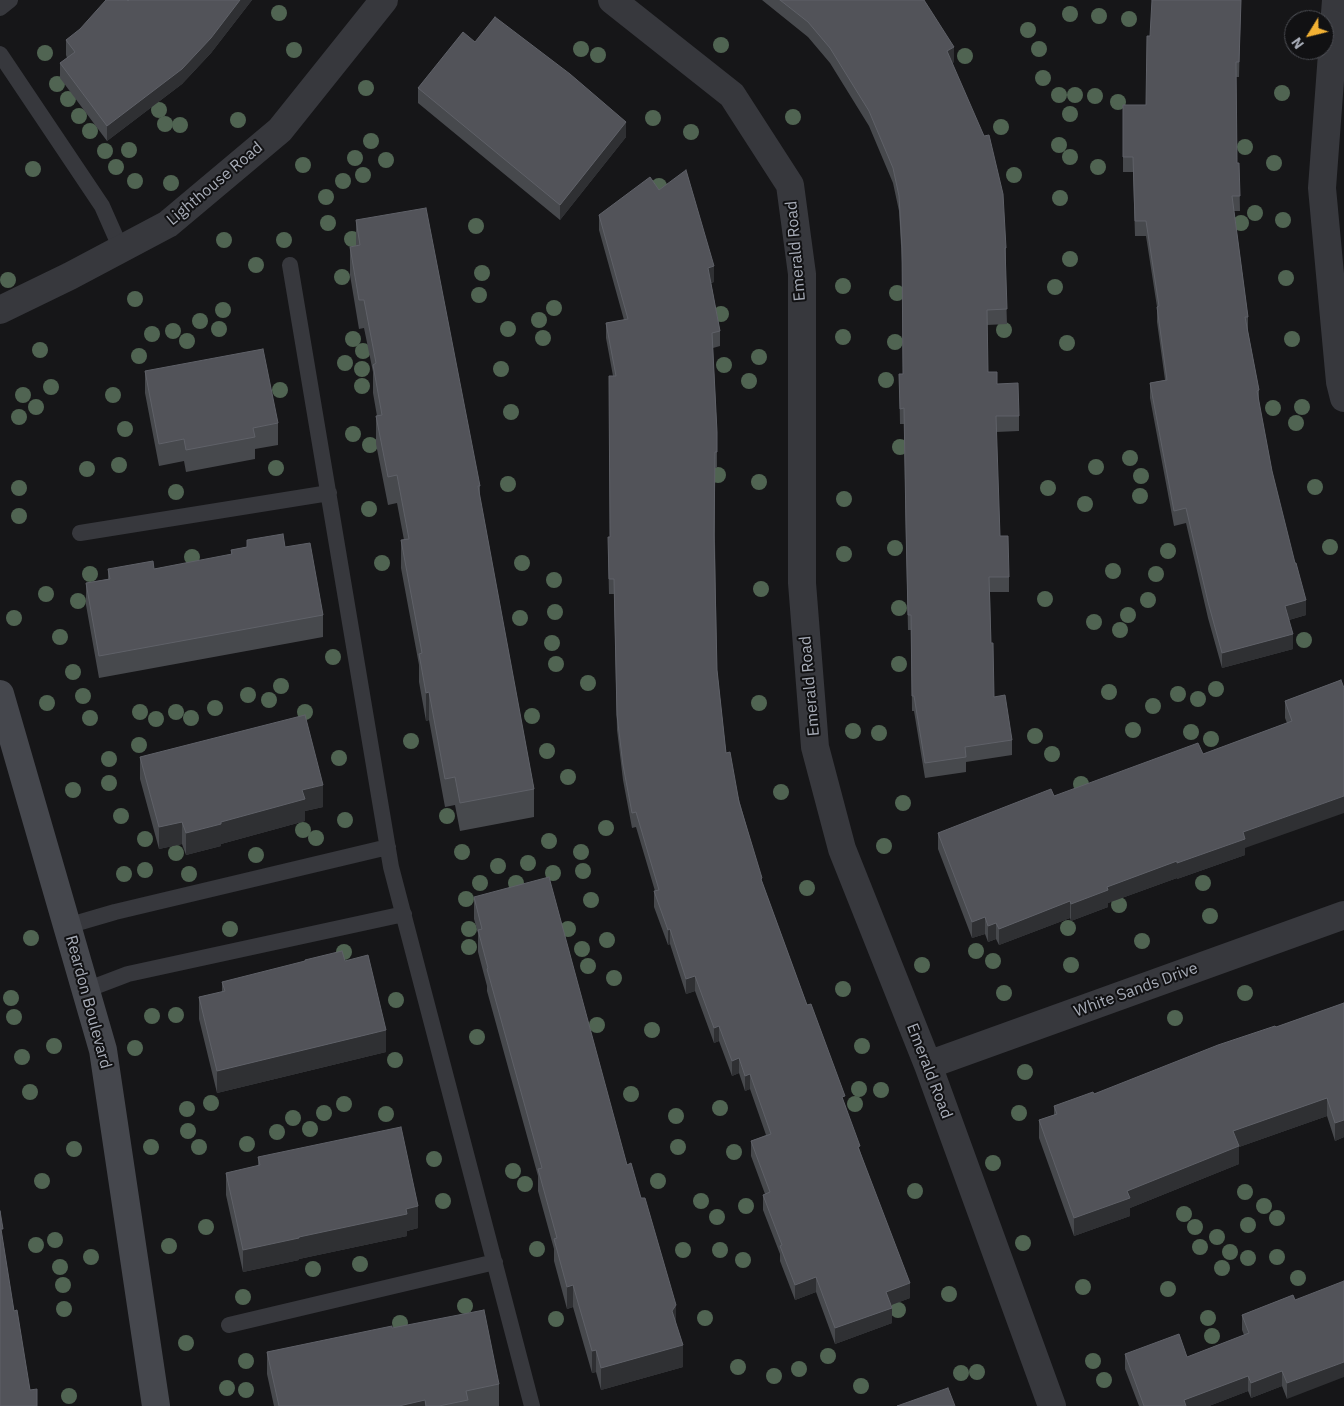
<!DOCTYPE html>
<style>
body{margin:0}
#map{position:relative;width:1344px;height:1406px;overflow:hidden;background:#161618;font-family:"IBM Plex Sans",sans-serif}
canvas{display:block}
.north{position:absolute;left:1284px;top:10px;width:50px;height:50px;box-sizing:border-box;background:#111113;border:1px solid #4d4f55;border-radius:50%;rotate:234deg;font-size:14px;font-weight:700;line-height:20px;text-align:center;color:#a8adb8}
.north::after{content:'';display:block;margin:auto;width:18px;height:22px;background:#f2b134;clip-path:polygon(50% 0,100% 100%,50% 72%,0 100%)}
</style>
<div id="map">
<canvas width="1344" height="1406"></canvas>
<div class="north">N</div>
</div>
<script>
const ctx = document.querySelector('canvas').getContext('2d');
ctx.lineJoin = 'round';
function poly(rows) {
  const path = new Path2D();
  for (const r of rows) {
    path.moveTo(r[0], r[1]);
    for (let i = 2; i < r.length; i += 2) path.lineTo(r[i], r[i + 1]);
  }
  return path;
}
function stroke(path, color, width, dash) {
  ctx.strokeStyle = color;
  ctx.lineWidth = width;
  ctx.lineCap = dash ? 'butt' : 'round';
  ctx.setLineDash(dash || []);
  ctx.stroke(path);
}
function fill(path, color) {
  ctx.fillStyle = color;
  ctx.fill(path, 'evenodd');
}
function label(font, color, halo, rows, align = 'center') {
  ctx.font = font + ' "IBM Plex Sans",sans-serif';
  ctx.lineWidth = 4;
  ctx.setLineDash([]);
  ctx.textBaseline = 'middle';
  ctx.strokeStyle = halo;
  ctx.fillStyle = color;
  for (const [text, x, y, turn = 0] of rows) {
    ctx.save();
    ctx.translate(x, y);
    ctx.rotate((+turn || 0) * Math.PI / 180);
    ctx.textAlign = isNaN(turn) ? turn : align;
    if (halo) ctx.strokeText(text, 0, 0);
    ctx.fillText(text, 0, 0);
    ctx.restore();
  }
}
stroke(poly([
 [0,8,10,0],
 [0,54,102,206,121,249],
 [290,265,391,867,532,1406],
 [80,533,329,493],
 [67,926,115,912,388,847],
 [86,990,128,974,404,914],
 [229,1325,495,1262]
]), '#37383d', 16);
stroke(poly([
 [612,0,732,95,790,185,802,274,802,583,815,747,842,849,928,1065,1052,1406],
 [1336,0,1322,188,1340,382,1344,398],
 [0,310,70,276,168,224,280,130,384,0],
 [928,1065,1344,915]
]), '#37383d', 28);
stroke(poly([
 [0,694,103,1050,156,1406]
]), '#45474d', 28);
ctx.fillStyle = '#506452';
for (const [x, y] of [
 [279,13],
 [1070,14],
 [1099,16],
 [1129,19],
 [1028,30],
 [721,45],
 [581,49],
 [1039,49],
 [294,50],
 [45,53],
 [598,55],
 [965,56],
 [1043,78],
 [57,84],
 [366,88],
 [1282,93],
 [1059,95],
 [1075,95],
 [1095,96],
 [68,99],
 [1118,102],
 [159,110],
 [1070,114],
 [79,116],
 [793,117],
 [653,118],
 [238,120],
 [165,124],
 [180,125],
 [1001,127],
 [90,131],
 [691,132],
 [371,141],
 [1059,145],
 [1245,147],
 [129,150],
 [105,151],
 [1070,157],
 [355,158],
 [386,160],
 [1274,163],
 [303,165],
 [116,167],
 [1098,167],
 [33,169],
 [363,175],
 [1014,175],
 [135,181],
 [343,181],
 [171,183],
 [659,186],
 [326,197],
 [1060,198],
 [1255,213],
 [1283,220],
 [328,223],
 [1241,223],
 [476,226],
 [352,239],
 [224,240],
 [284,240],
 [1070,259],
 [256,265],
 [482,273],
 [342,277],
 [1286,278],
 [8,280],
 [843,286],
 [1055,287],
 [897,293],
 [479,295],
 [135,299],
 [554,308],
 [223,310],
 [721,314],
 [539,320],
 [200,321],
 [219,329],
 [508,329],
 [1004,330],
 [173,331],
 [152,334],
 [843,337],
 [543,338],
 [353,339],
 [1292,339],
 [187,341],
 [895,342],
 [1067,343],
 [40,350],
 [363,351],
 [139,356],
 [759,357],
 [345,363],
 [724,365],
 [362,369],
 [501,369],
 [886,380],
 [749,381],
 [362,386],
 [51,387],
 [280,390],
 [23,395],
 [113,395],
 [36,407],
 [1302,407],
 [1273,408],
 [511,412],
 [19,417],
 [1296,423],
 [125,429],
 [353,434],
 [370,445],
 [900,447],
 [1130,458],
 [119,465],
 [1096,467],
 [276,468],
 [87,469],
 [718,475],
 [1141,476],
 [759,482],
 [508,484],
 [1315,487],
 [19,488],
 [1048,488],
 [176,492],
 [1140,496],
 [844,499],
 [1085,504],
 [369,509],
 [19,516],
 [1330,547],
 [895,548],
 [1168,551],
 [844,554],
 [192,557],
 [382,563],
 [522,563],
 [1113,571],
 [90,574],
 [1156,574],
 [554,580],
 [761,589],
 [46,594],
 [1045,599],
 [1148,600],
 [78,601],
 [899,608],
 [555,612],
 [1128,615],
 [14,618],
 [520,618],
 [1094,622],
 [1120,630],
 [60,637],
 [1304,640],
 [552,643],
 [333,657],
 [556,664],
 [899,664],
 [73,672],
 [588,683],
 [281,686],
 [1216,689],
 [1109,692],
 [1178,694],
 [248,695],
 [83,696],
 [1198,699],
 [269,700],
 [47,703],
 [759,703],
 [1153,706],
 [215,708],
 [140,712],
 [176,712],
 [305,712],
 [532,716],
 [90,718],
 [191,718],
 [156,719],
 [1133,730],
 [853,731],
 [1191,732],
 [879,733],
 [1035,736],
 [1211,739],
 [411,741],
 [139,745],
 [547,751],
 [1052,754],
 [339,758],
 [109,759],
 [568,777],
 [109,783],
 [1081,784],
 [73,790],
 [781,792],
 [903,803],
 [121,816],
 [447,816],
 [345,820],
 [606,828],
 [303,830],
 [316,838],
 [145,839],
 [549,841],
 [884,846],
 [462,852],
 [581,852],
 [176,853],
 [256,855],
 [528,863],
 [498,866],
 [145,870],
 [583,871],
 [553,873],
 [124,874],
 [189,874],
 [480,883],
 [516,883],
 [1203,883],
 [807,888],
 [466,899],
 [591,900],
 [1119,905],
 [1210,916],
 [1068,928],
 [230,929],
 [469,929],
 [568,929],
 [31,938],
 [607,940],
 [1142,941],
 [469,947],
 [582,949],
 [976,951],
 [344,952],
 [993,961],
 [922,965],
 [1071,965],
 [588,966],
 [614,978],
 [843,989],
 [1004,993],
 [1245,993],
 [11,998],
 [396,1000],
 [176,1015],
 [152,1016],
 [14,1017],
 [1175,1018],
 [597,1025],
 [652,1030],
 [477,1037],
 [54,1046],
 [862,1046],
 [135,1048],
 [22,1057],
 [395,1060],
 [1025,1072],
 [859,1089],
 [881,1090],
 [30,1092],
 [631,1094],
 [211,1103],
 [344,1104],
 [855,1104],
 [720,1108],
 [187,1109],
 [324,1113],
 [1019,1113],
 [386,1114],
 [676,1116],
 [293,1118],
 [310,1129],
 [188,1131],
 [277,1132],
 [247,1144],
 [151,1147],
 [199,1147],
 [678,1147],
 [74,1149],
 [734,1152],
 [434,1159],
 [993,1163],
 [513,1171],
 [42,1181],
 [658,1181],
 [525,1184],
 [915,1191],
 [1245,1192],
 [443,1201],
 [701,1201],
 [746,1206],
 [1264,1206],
 [1184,1214],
 [717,1217],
 [1277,1218],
 [1248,1225],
 [206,1227],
 [1195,1227],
 [1217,1237],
 [55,1240],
 [1023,1243],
 [36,1245],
 [169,1246],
 [1200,1247],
 [537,1249],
 [683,1250],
 [720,1250],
 [1230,1252],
 [91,1257],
 [1277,1257],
 [1248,1258],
 [743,1260],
 [360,1264],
 [60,1267],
 [1222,1268],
 [313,1269],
 [1298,1278],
 [63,1285],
 [1083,1287],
 [1168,1289],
 [949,1294],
 [243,1297],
 [465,1306],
 [64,1309],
 [898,1310],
 [705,1318],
 [1208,1318],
 [556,1319],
 [400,1323],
 [1212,1336],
 [186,1343],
 [828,1356],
 [246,1361],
 [1093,1361],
 [738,1367],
 [799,1369],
 [977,1372],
 [961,1373],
 [774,1376],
 [1104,1380],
 [861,1386],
 [227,1388],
 [246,1390],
 [69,1396]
]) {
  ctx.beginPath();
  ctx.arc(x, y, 8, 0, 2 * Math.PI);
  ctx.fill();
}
fill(poly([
 [129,0,252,0,211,53,182,84,107,141,60,78,60,63,67,58,66,55,66,40],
 [762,0,924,0,954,62,952,63,1006,248,1006,263,1005,263,1007,324,987,325,988,372,997,384,1019,416,1019,431,996,432,1000,536,1009,577,1009,592,990,592,991,643,994,697,1012,740,1012,755,966,762,966,772,925,778,914,711,912,711,911,630,908,630,906,541,904,424,900,424,899,374,903,374,902,263,899,211,893,183,869,126,830,63,808,37],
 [1241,0,1239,77,1236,77,1237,163,1239,163,1240,211,1234,211,1248,317,1248,332,1259,390,1259,405,1272,471,1306,615,1289,620,1293,649,1222,668,1208,618,1186,523,1174,526,1150,398,1150,383,1165,380,1157,322,1157,307,1146,236,1135,236,1133,172,1123,172,1123,105,1146,105,1150,36],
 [475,42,626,137,560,220,418,103,418,88],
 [599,215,714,282,711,283,720,331,720,346,713,348,717,432,717,468,715,468,715,541,717,670,726,753,762,882,807,1005,845,1105,860,1151,910,1298,891,1305,892,1323,835,1344,816,1292,795,1300,780,1261,780,1254,763,1210,763,1195,765,1194,751,1156,751,1141,766,1135,750,1089,745,1091,739,1073,732,1076,719,1041,714,1043,695,991,686,994,670,944,668,945,654,907,654,891,655,891,636,827,632,828,623,780,617,730,614,594,609,594,608,552,610,537,613,376,606,338,606,323,624,320,599,230],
 [356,220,480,486,480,500,534,789,534,817,460,831,455,805,445,807,429,720,426,721,419,682,419,665,401,568,401,540,404,540,397,503,388,505,376,444,376,416,377,416,373,393,373,372,364,328,359,329,350,275,350,247,356,246],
 [145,371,278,423,278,445,255,449,255,459,186,472,184,461,159,466,145,393],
 [247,540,285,547,323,615,323,637,99,678,86,605,86,583,108,579,108,569,154,569,231,555,231,550,247,547],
 [1341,680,1245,848,1245,855,1177,879,1177,878,1108,903,1108,907,1071,921,1070,918,999,945,996,939,988,942,985,934,972,938,938,849,938,833,1054,796,1203,754,1287,723,1285,718,1285,701],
 [140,757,323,807,305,811,305,821,221,844,221,846,186,855,182,844,159,849,140,779],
 [474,897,627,1165,676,1323,683,1367,601,1390,596,1372,592,1373,573,1307,567,1309,554,1261,554,1249,538,1191,538,1176,487,991,487,986,478,952,478,933,474,919],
 [345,961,386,1052,217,1093,199,1019,199,997,222,992,222,982],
 [1344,1003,1344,1137,1335,1141,1327,1116,1239,1147,1239,1164,1130,1208,1130,1216,1074,1236,1039,1138,1039,1120,1054,1115,1054,1106,1094,1094,1276,1027],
 [258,1157,418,1228,407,1231,407,1236,299,1259,299,1260,243,1272,226,1195,226,1173,258,1166],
 [1293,1295,1287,1399,1282,1386,1251,1398,1248,1391,1209,1406,1139,1406,1125,1369,1125,1354,1187,1357,1244,1335,1242,1330,1242,1315],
 [392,1328,499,1384,499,1406,274,1406,267,1374,267,1352]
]), '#47494d');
fill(poly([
 [240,0,252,0,211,53,182,84,107,141,107,126],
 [954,47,954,62,947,66,947,51],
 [626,122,626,137,560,220,560,205],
 [714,266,714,282,708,283,708,268],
 [1306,600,1306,615,1285,621,1285,606],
 [1293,634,1293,649,1222,668,1222,653],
 [429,692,429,720,426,721,426,693],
 [323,785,323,807,305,811,305,821,221,844,221,846,186,855,186,833,221,822,302,790],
 [1344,796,1344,813,1245,848,1245,855,1177,879,1177,863,1243,832],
 [182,822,182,844,159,849,159,827],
 [1177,861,1177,878,1108,903,1108,907,1071,921,1071,904,1107,887],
 [1070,901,1070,918,999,945,999,929],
 [985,917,985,934,972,938,972,922],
 [996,923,996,939,988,942,988,926],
 [670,929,670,944,668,945,668,930],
 [695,976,695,991,686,994,686,979],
 [719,1026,719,1041,714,1043,714,1028],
 [386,1030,386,1052,217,1093,217,1071],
 [739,1058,739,1073,732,1076,732,1061],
 [750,1074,750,1089,745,1091,745,1076],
 [1327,1098,1327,1116,1239,1147,1239,1164,1130,1208,1130,1216,1074,1236,1074,1218,1127,1191,1233,1131],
 [1344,1120,1344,1137,1335,1141,1335,1123],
 [418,1206,418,1228,407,1231,407,1236,299,1259,299,1260,243,1272,243,1250],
 [816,1277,816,1292,795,1300,795,1285],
 [910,1283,910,1298,886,1307,886,1292],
 [573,1285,573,1307,567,1309,567,1287],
 [676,1305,676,1327,672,1311],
 [892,1308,892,1323,835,1344,835,1328],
 [683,1345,683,1367,601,1390,601,1368],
 [596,1350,596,1372,592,1373,592,1351],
 [1344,1362,1344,1377,1287,1399,1287,1383],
 [1282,1371,1282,1386,1251,1398,1251,1383],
 [1248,1376,1248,1391,1209,1406,1184,1406,1184,1400],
 [425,1400,425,1406,399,1406]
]), '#2f3033');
const building = poly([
 [106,0,127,0,128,1,129,0,240,0,211,38,182,69,107,126,60,63,75,52,66,40,80,29,106,0],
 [780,0,924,0,954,47,947,51,984,136,989,135,1003,194,1006,248,1005,248,1007,309,987,310,988,372,997,372,997,384,1018,383,1019,416,996,416,1000,536,1008,536,1009,577,989,577,991,643,993,643,994,697,1005,695,1012,740,965,747,966,757,925,763,914,696,912,696,911,615,908,615,906,526,904,408,900,409,899,374,903,374,902,248,899,196,893,168,869,111,830,48,808,22,780,0],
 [1152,0,1241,0,1239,62,1236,62,1237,163,1239,163,1240,196,1232,196,1248,317,1245,317,1259,390,1257,391,1272,471,1295,563,1296,563,1306,600,1285,606,1293,634,1222,653,1208,602,1186,508,1174,511,1150,383,1167,380,1157,307,1159,306,1146,221,1135,221,1133,157,1123,157,1123,105,1146,105,1147,36,1150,36,1152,0],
 [495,17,570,74,626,122,560,205,418,88,463,32,475,42,495,17],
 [686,170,714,266,708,268,720,331,712,333,717,432,717,452,715,452,714,535,717,670,726,753,730,752,739,802,762,878,761,879,807,1005,811,1004,845,1096,842,1097,860,1146,858,1147,910,1283,886,1292,892,1308,835,1328,816,1277,795,1285,780,1246,782,1245,763,1195,770,1192,751,1141,771,1134,750,1074,745,1076,739,1058,732,1061,719,1026,714,1028,695,976,686,979,670,929,668,930,654,891,659,890,636,812,632,813,623,765,617,715,614,579,609,579,608,537,610,537,609,376,616,376,606,323,628,319,599,215,650,177,659,190,686,170],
 [426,208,480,486,478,486,534,789,460,803,455,777,445,779,429,692,426,693,419,654,422,653,401,540,409,539,397,475,388,477,376,416,382,415,373,365,376,363,364,300,359,300,350,247,360,245,356,220,426,208],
 [263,349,278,423,253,428,255,437,186,450,184,439,159,444,145,371,263,349],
 [283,534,285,547,310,543,323,615,99,656,86,583,110,579,108,569,153,561,154,569,232,554,231,550,247,547,247,540,283,534],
 [1341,680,1344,688,1344,796,1243,832,1245,839,1177,863,1177,861,1107,887,1108,890,1071,904,1070,901,999,929,996,923,988,926,985,917,972,922,938,833,1051,789,1054,796,1198,743,1203,754,1292,721,1285,701,1341,680],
 [305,715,323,785,302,790,305,799,221,822,221,824,186,833,182,822,159,827,140,757,305,715],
 [549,877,627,1165,631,1163,641,1198,645,1198,676,1305,672,1311,683,1345,601,1368,596,1350,592,1351,573,1285,567,1287,554,1239,557,1238,538,1169,542,1168,487,969,488,968,478,930,482,929,474,897,549,877],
 [342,951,345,961,368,955,386,1030,217,1071,199,997,225,991,222,982,305,961,305,960,342,951],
 [1344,1003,1344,1120,1335,1123,1327,1098,1233,1131,1239,1146,1127,1191,1130,1198,1074,1218,1039,1120,1057,1114,1054,1106,1093,1092,1094,1094,1218,1045,1275,1026,1276,1027,1344,1003],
 [401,1127,418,1206,406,1209,407,1214,299,1237,299,1238,243,1250,226,1173,260,1165,258,1157,401,1127],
 [0,1211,3,1229,1,1229,14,1311,17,1310,30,1390,37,1389,37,1406,0,1406,0,1211],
 [1344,1281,1344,1362,1287,1383,1282,1371,1251,1383,1248,1376,1184,1400,1186,1406,1144,1406,1125,1354,1179,1334,1187,1357,1249,1333,1242,1315,1293,1295,1295,1300,1344,1281],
 [484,1310,499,1384,466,1391,468,1400,439,1406,426,1406,425,1400,399,1406,279,1406,267,1352,392,1326,392,1328,484,1310],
 [948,1388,955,1406,897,1406,948,1388]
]);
fill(building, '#525359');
stroke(building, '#5f6168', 1);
label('16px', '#a8adb8', '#111113', [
 ["Lighthouse Road",215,184,-40],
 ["Emerald Road",796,251,-95],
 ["Emerald Road",810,686,-95],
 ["White Sands Drive",1136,990,-20],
 ["Reardon Boulevard",88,1002,75],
 ["Emerald Road",929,1071,69]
]);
</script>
